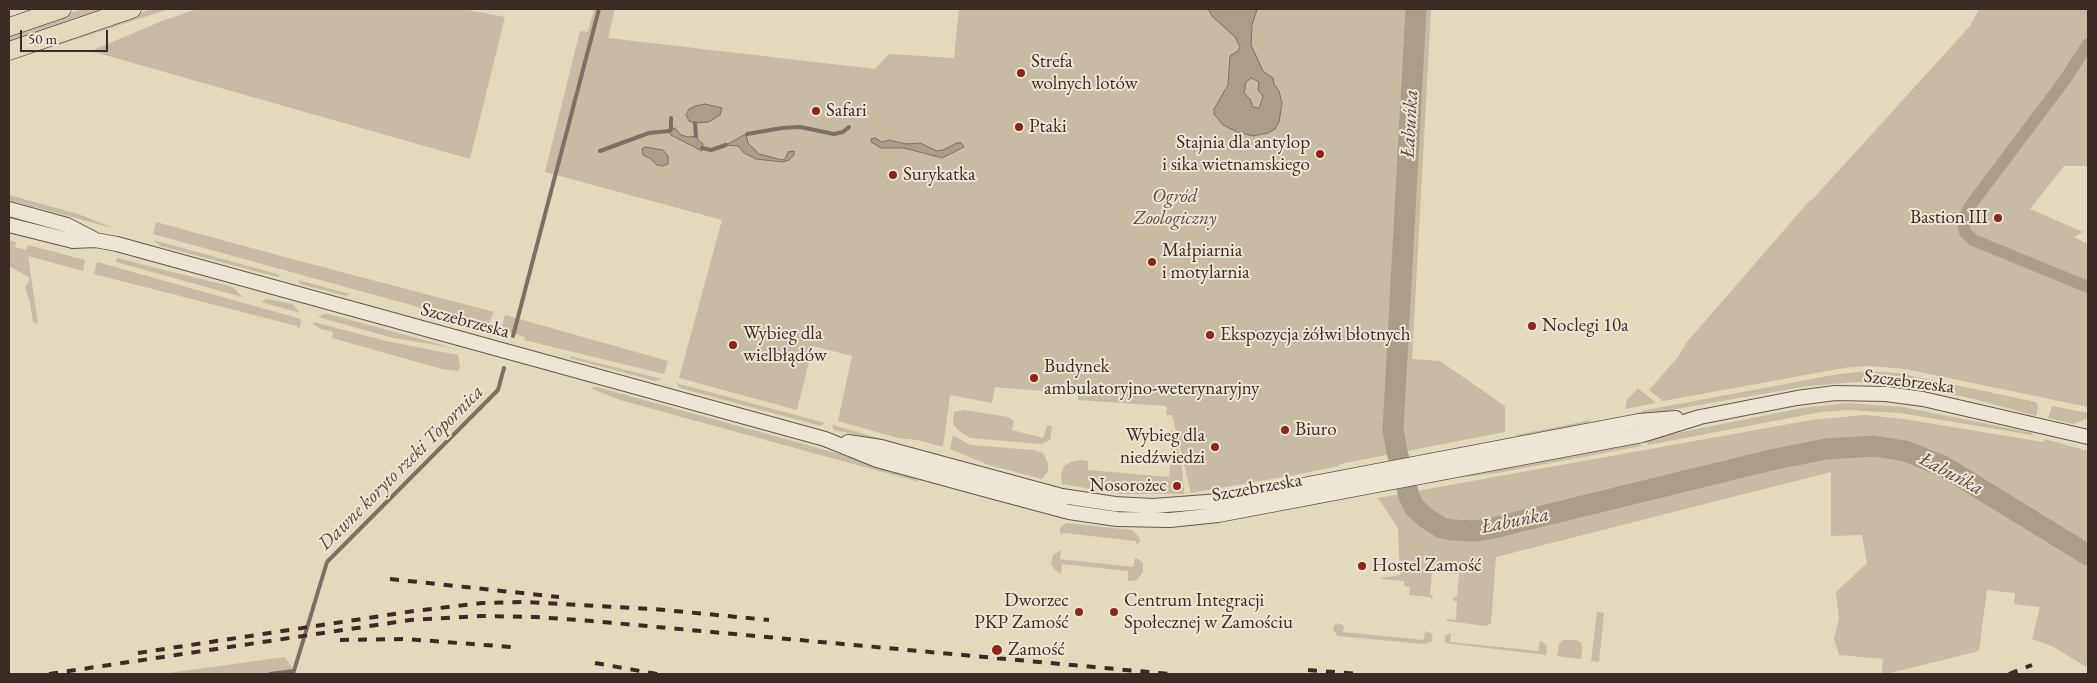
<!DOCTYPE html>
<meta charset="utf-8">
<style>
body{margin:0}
#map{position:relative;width:2097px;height:683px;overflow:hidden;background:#e3d9bd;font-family:"EB Garamond",serif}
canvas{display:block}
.frame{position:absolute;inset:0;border:10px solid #3c2b24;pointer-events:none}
.scale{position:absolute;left:20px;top:30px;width:88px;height:22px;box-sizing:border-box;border:2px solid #3c2b24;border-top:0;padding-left:6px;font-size:15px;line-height:18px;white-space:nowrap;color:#3c2b24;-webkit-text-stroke:4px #ede6d4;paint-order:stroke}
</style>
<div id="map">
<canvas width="2097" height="683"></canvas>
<div class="frame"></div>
<div class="scale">50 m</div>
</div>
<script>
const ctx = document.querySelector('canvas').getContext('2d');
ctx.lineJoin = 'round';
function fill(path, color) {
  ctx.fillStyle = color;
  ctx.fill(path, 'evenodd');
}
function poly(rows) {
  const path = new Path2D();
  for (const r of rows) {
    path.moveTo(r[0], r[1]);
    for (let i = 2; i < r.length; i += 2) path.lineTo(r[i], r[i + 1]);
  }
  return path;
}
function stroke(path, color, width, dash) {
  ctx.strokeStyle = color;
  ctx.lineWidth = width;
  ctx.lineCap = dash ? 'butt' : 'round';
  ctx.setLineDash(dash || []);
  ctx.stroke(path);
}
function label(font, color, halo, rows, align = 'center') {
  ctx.font = font + ' "EB Garamond",serif';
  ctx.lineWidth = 4;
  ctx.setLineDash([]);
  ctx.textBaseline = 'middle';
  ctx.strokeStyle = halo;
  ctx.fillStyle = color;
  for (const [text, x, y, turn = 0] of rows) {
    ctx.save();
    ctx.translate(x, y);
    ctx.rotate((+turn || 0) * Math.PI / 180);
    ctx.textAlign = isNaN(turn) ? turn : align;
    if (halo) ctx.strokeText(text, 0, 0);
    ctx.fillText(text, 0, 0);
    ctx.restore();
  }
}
fill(poly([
 [82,9,116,9,9,46,9,33],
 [152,9,169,9,56,46,68,37],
 [197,9,462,9,505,17,470,159,91,51,162,21],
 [594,9,615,9,608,38,875,69,889,54,954,58,959,9,1431,9,1412,359,1440,361,1505,406,1505,432,1340,464,1339,466,1295,475,1191,493,1172,415,1166,415,1167,408,1165,406,1078,400,1078,394,995,387,992,403,950,395,943,447,918,440,898,438,838,421,852,356,813,346,797,410,679,378,722,220,545,172,580,31,588,32],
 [1979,9,2088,9,2088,166,2064,166,2030,209,2083,232,2074,237,2088,244,2088,407,1905,369,1869,366,1844,368,1663,401,1649,390,1678,357,1687,342,1811,199,1812,200,1970,26],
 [9,195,78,214,116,229,9,200],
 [156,222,292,259,494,312,489,323,482,329,411,305,153,234],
 [9,240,16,242,15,247,26,250,28,245,85,260,83,271,28,256,38,324,33,322,30,303,25,288,30,278,9,266],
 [153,240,281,275,277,277,161,246],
 [117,258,233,287,242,297,116,262],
 [97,262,301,319,300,327,299,329,297,326,94,274],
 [298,280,350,294,346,296,300,284],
 [267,299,293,304,300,313,261,302],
 [323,314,329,314,453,348,389,337,318,317],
 [505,315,668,361,664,374,524,340,525,337,501,330],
 [314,322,386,341,458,355,460,367,458,371,442,369,332,338,333,332,321,329,313,324],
 [570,356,662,379,655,381,570,358],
 [1865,371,1898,373,2036,402,2038,406,2036,416,1974,399,1923,388,1887,383,1857,382,1808,386,1642,415,1641,411,1833,375],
 [676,383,825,423,821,426,680,388],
 [597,387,836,453,913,476,919,482,620,400,590,388],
 [1638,388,1656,403,1625,409,1627,400],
 [1847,403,1903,407,2033,433,2032,435,1900,413,1848,410,1821,412,1648,445,1647,439,1802,408],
 [2052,406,2088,413,2088,418,2074,424,2048,418],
 [964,410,1008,417,1014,421,1012,430,1043,438,1047,426,1050,425,1052,427,1050,440,1041,444,970,438,958,430,953,424,954,412],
 [1865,415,1904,419,2043,442,2044,439,2088,451,2088,668,2052,646,2032,639,2040,607,2014,604,2015,593,1987,590,1979,651,1886,674,1882,674,1883,659,1839,655,1834,639,1839,619,1836,592,1867,563,1862,535,1831,536,1831,472,1496,557,1491,623,1487,626,1447,621,1447,619,1456,620,1457,602,1453,600,1454,597,1457,597,1459,574,1432,572,1430,595,1433,596,1432,599,1429,597,1409,595,1410,587,1404,586,1404,581,1381,579,1381,578,1400,575,1398,528,1378,498,1811,420],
 [1592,420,1580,427,1519,437,1516,435],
 [832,425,901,444,834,430],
 [1173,430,1182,464,1184,494,1120,494,1062,484,1061,475,1064,466,1071,462,1080,460,1088,461,1088,470,1169,477,1172,439,1169,433],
 [953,435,970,445,1034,450,1043,453,1048,463,1048,471,1042,479,989,465,950,449],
 [1640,441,1641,446,1497,473,1456,478],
 [1066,523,1132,530,1139,537,1140,542,1136,544,1136,541,1063,533,1061,536,1060,528],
 [1061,550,1060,559,1133,567,1135,558,1138,559,1143,563,1143,572,1137,580,1128,581,1128,571,1062,564,1061,574,1055,570,1051,564,1053,555],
 [1597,612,1604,613,1599,662,1591,661],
 [1338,623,1344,626,1343,632,1424,640,1425,631,1431,633,1433,637,1431,642,1424,644,1338,636,1333,630,1334,626],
 [1451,633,1450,642,1538,651,1540,641,1541,641,1547,646,1546,655,1445,643,1445,636],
 [1563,640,1576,640,1581,643,1582,648,1581,659,1557,656,1559,644],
 [285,657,294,671,293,674,161,674]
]), '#c7bba3');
const water = poly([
 [1208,9,1257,9,1252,25,1251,45,1263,71,1273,78,1274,84,1279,91,1282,103,1279,122,1275,129,1268,133,1253,136,1237,132,1223,125,1214,114,1214,109,1228,85,1230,56,1238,51,1240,47,1235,37,1212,16,1208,9],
 [1251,78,1259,82,1258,90,1263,96,1260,106,1258,108,1253,107,1250,99,1244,93,1246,82,1251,78],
 [705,104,722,108,720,115,709,122,695,123,689,121,686,115,689,109,695,106,705,104],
 [675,128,681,135,688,137,697,136,698,140,703,144,702,151,671,135,669,131,675,128],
 [746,134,748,143,759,154,782,160,785,159,788,152,794,151,794,155,789,160,783,162,756,159,744,153,738,146,726,145,746,134],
 [875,138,882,142,889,140,906,144,920,143,937,151,943,150,957,143,961,143,964,147,942,158,904,148,881,148,871,142,871,139,875,138],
 [645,147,663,150,668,156,668,164,663,166,657,165,651,159,643,155,642,149,645,147]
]);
fill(water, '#aa9e89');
stroke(water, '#7e7061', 1);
stroke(poly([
 [695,123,696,136],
 [747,134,782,128,800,127,834,134,843,132,849,127],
 [702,148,711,150,726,145],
 [600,151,649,133,669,131,671,129,671,118],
 [513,336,599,9],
 [270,674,294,671],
 [293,674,327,562,498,390,504,368]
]), '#7e7061', 4);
stroke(poly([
 [2088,44,2064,81,1970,206,1963,221,1965,232,1973,240,2088,287]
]), '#aa9e89', 12);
stroke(poly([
 [1416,9,1393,430,1397,452,1409,496,1414,507,1426,518,1442,528,1451,530,1474,531,1489,529,1771,460,1826,449,1874,446,1905,451,1943,466,2088,555]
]), '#aa9e89', 21);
const tertiary = poly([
 [9,209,67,225,94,239],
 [9,225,73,241,95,240,117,244,825,439,877,460,998,493,1069,512,1117,519,1170,520,1218,515,1642,435,1700,417,1797,398,1835,393,1886,394,1923,399,2088,437],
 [848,442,881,447,1062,496,1115,504,1153,506,1220,501,1639,421,1676,418]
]);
const primary = poly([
 [9,27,62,9],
 [9,51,132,9]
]);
stroke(tertiary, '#66564a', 16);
stroke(primary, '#3c2b24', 19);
stroke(tertiary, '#ede6d4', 14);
stroke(primary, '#e3d9bd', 18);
stroke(poly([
 [390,579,559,597],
 [340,640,406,639,511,647],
 [138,653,414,611,482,603,524,602,654,609,769,620],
 [595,663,657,674],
 [1308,670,1360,674],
 [49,674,410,620,481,616,536,617,592,621,1170,674],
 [2009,674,2032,665]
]), '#3c2b24', 4, [9, 9]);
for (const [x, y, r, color] of [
 [1021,73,5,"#8f2418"],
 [816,111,5,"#8f2418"],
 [1019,127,5,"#8f2418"],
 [1320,154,5,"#8f2418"],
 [893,175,5,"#8f2418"],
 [1998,218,5,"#8f2418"],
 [1152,262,5,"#8f2418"],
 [1532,326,5,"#8f2418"],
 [1210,335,5,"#8f2418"],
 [733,345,5,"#8f2418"],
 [1034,378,5,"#8f2418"],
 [1285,430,5,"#8f2418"],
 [1215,447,5,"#8f2418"],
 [1177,486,5,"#8f2418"],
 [1362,566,5,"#8f2418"],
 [1079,612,5,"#8f2418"],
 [1114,612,5,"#8f2418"],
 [997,650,6,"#8f2418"]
]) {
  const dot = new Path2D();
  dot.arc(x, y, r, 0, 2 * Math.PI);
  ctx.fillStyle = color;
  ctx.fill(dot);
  stroke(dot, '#ede6d4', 2);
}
label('19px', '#3c2b24', '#ede6d4', [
 ["Strefa",1031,62],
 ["wolnych lotów",1031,84],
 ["Safari",826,111],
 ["Ptaki",1029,127],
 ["Stajnia dla antylop",1310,143,"right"],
 ["i sika wietnamskiego",1310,165,"right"],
 ["Surykatka",903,175],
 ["Bastion III",1988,218,"right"],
 ["Małpiarnia",1162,251],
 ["i motylarnia",1162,273],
 ["Noclegi 10a",1542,326],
 ["Wybieg dla",743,334],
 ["wielbłądów",743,356],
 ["Ekspozycja żółwi błotnych",1220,335],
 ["Budynek",1044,367],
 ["ambulatoryjno-weterynaryjny",1044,389],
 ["Biuro",1295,430],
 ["Wybieg dla",1205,436,"right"],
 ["niedźwiedzi",1205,458,"right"],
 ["Nosorożec",1167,486,"right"],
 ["Hostel Zamość",1372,566],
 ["Dworzec",1069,601,"right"],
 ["PKP Zamość",1069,623,"right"],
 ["Centrum Integracji",1124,601],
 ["Społecznej w Zamościu",1124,623],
 ["Zamość",1008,650]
], 'left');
label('italic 19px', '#58483d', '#ede6d4', [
 ["Ogród",1175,197],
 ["Zoologiczny",1175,219]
]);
label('19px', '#3c2b24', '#ede6d4', [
 ["Szczebrzeska",465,321,15],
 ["Szczebrzeska",1909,382,7],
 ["Szczebrzeska",1257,488,-10]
]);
label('italic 20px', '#58483d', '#ede6d4', [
 ["Łabuńka",1410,124,-87],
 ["Dawne koryto rzeki Topornica",401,468,-45],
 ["Łabuńka",1951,474,28],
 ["Łabuńka",1515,521,-11]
]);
</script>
